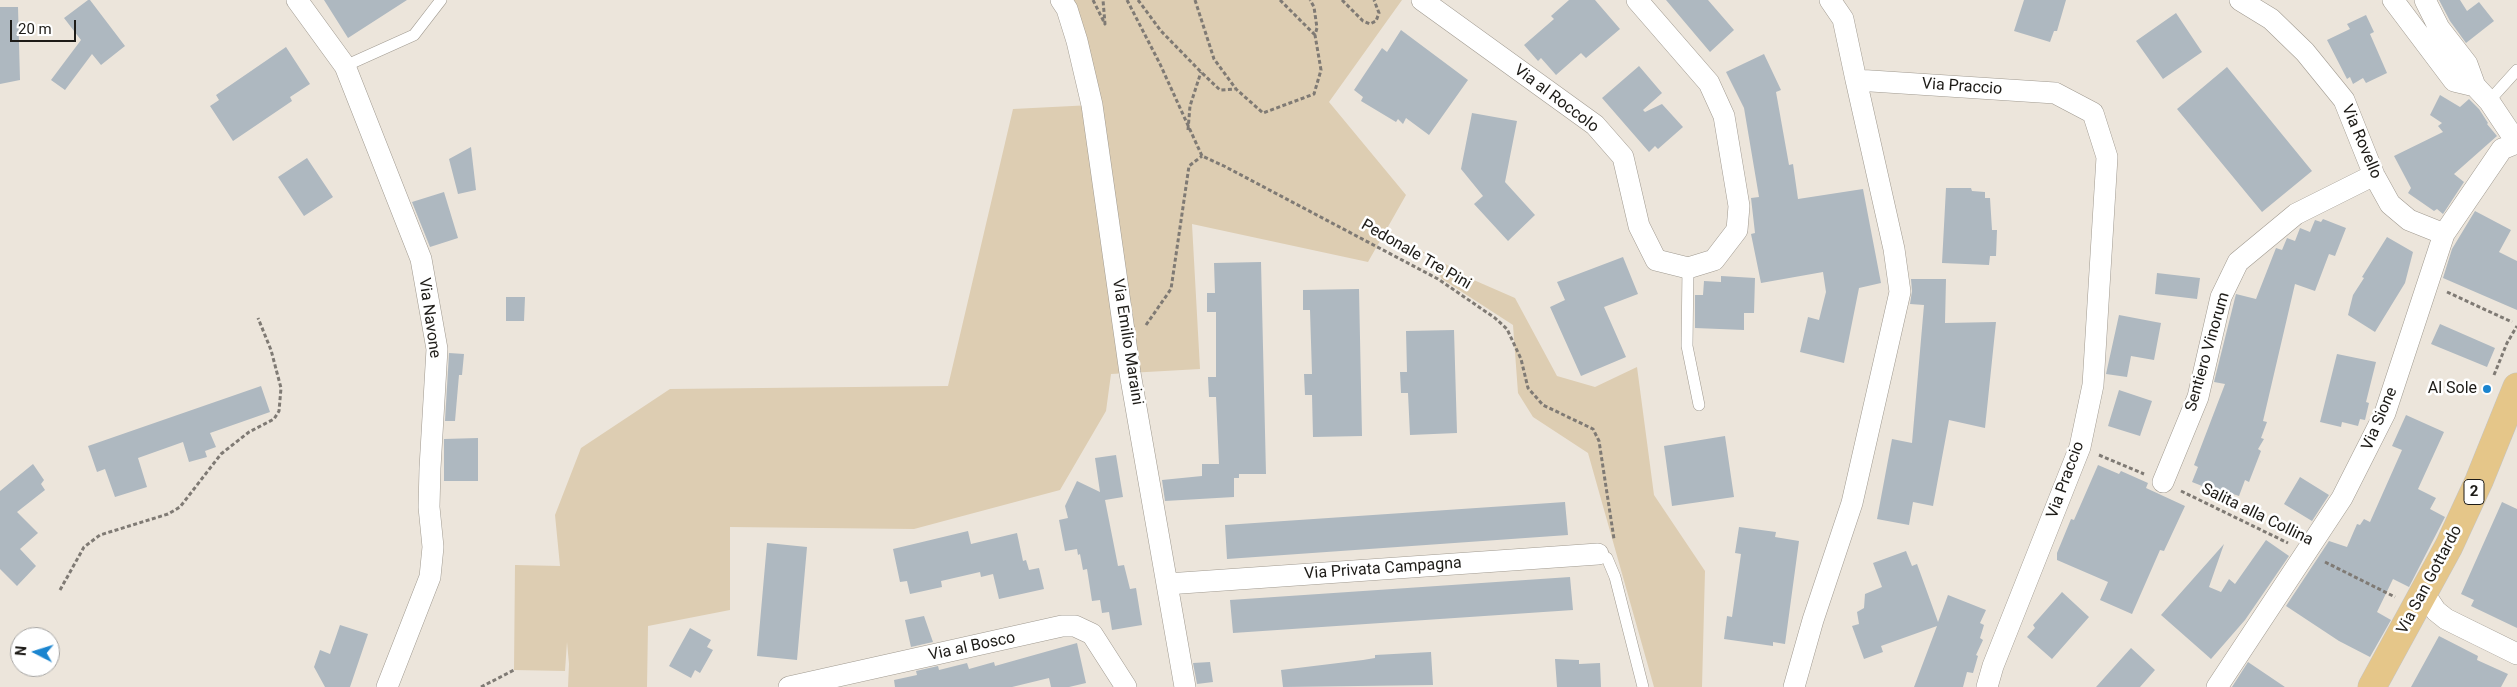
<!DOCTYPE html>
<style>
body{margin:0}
#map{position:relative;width:2517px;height:687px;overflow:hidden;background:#ece5db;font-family:Roboto,sans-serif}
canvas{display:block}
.north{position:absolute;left:10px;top:627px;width:50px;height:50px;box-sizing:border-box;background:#fff;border:1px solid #a5a4a2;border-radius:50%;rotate:275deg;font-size:14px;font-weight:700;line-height:20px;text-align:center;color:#1d1b17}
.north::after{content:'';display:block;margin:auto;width:18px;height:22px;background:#1b85cf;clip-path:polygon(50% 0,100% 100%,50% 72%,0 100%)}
.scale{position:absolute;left:10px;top:20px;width:66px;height:22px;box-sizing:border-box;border:2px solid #1d1b17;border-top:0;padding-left:6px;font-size:15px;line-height:18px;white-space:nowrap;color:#1d1b17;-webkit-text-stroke:4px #fff;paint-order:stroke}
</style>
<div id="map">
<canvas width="2517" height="687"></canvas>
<div class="north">N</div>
<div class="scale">20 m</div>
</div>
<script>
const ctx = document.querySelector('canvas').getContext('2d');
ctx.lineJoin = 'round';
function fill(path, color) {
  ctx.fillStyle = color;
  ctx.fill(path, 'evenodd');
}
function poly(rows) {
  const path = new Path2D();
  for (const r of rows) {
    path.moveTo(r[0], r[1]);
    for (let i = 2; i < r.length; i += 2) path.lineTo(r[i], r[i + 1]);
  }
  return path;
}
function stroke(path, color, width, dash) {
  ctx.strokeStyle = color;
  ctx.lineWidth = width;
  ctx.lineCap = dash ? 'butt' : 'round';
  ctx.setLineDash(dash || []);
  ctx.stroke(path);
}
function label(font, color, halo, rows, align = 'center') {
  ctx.font = font + ' Roboto,sans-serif';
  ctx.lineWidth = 5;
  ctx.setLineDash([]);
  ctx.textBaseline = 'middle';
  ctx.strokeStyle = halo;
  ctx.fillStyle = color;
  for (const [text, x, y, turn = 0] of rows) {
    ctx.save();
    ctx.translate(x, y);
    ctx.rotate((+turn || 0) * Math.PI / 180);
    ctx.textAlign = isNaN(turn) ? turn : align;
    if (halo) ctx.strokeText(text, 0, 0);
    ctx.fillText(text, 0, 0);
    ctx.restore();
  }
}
fill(poly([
 [1061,0,1402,0,1329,102,1406,195,1368,262,1192,224,1200,369,1111,374,1106,411,1060,490,914,529,730,527,730,610,648,626,647,687,568,687,569,664,567,642,565,671,514,670,515,565,560,566,555,515,581,448,670,389,948,386,1013,109,1092,105],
 [1422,251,1476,281,1515,298,1557,376,1595,387,1637,367,1654,495,1705,571,1702,687,1654,687,1588,453,1533,417,1518,393,1513,325,1442,279]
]), '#ddcdb2');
fill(poly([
 [88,0,90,0,125,46,101,65,92,54,65,90,51,80,81,40,64,18],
 [324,0,407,0,348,38],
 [1569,0,1595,0,1620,29,1586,58,1581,53,1556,75,1541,58,1538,61,1524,45,1554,19,1551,16],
 [1666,0,1708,0,1734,30,1710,52],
 [2024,0,2066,0,2057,31,2054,31,2050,42,2014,31],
 [2439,0,2460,0,2467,11,2479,2,2494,21,2466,43,2450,21],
 [0,7,18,7,20,80,0,84],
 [2176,13,2202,52,2163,79,2136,41],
 [2366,15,2374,32,2370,34,2387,73,2366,83,2363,78,2353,84,2350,77,2347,79,2327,40,2350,29,2347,24],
 [1401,30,1468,80,1429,135,1406,118,1403,124,1398,119,1396,122,1361,101,1363,97,1354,90,1382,48,1387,52],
 [286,47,310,84,290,97,292,101,233,141,210,106,219,100,216,95],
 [1764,54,1781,90,1776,92,1789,165,1793,164,1798,199,1863,189,1881,283,1859,288,1844,363,1800,352,1808,317,1819,320,1826,292,1823,272,1761,283,1751,234,1755,233,1751,198,1759,197,1744,108,1726,72],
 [1639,66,1662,93,1643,110,1645,112,1662,104,1683,127,1658,149,1655,146,1649,152,1602,98],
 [2227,67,2312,171,2262,212,2177,109],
 [2440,95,2460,107,2469,99,2479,109,2488,123,2487,124,2497,136,2454,174,2464,182,2443,214,2437,209,2434,211,2408,193,2411,188,2394,156,2443,132,2438,126,2442,123,2430,115],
 [1472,113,1517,121,1505,182,1535,215,1508,241,1474,204,1483,196,1461,169],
 [471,147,476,190,458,194,449,159],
 [307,158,333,197,304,216,278,177],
 [1946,188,1971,188,1972,191,1985,192,1985,198,1990,198,1992,230,1997,230,1996,256,1990,256,1989,265,1942,263],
 [444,192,458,238,430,247,412,202],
 [2475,211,2511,230,2499,252,2517,261,2517,310,2443,278,2452,249],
 [2323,219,2346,228,2335,256,2329,254,2315,291,2295,284,2263,421,2267,422,2261,438,2264,439,2258,449,2261,451,2249,482,2245,480,2239,496,2227,492,2225,495,2192,482,2198,467,2194,465,2225,384,2214,382,2236,294,2256,299,2276,248,2282,250,2287,238,2295,241,2300,228,2310,232,2315,220,2321,222],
 [2387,237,2413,252,2405,283,2375,332,2348,315,2353,295,2364,278,2362,277],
 [1623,257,1638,294,1604,307,1626,357,1581,376,1550,307,1565,300,1557,282],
 [1261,262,1266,474,1239,474,1239,478,1234,478,1234,497,1165,501,1162,480,1202,476,1202,464,1219,464,1216,397,1209,397,1208,377,1216,377,1216,312,1207,312,1207,293,1215,293,1214,263],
 [2157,273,2200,278,2197,299,2155,294],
 [1721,276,1755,278,1754,313,1744,313,1744,330,1695,328,1695,295,1703,295,1704,281,1721,282],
 [1911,279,1946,279,1945,323,1996,322,1985,428,1949,420,1933,506,1913,502,1909,525,1877,519,1892,439,1912,443,1924,305,1910,304,1912,291],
 [1359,289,1362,436,1313,437,1312,395,1305,395,1304,374,1312,374,1310,310,1303,310,1303,290],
 [506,297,525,297,524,321,506,321],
 [2119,315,2161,323,2154,360,2131,356,2127,377,2106,374],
 [2440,324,2495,348,2487,367,2431,344],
 [1454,330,1457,433,1410,435,1408,393,1401,393,1400,372,1407,372,1406,331],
 [449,353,464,354,462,375,459,375,455,421,445,421],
 [2337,354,2376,362,2366,402,2369,403,2365,420,2360,419,2358,426,2342,422,2341,427,2320,422],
 [261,386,270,412,210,433,216,447,205,451,207,457,189,462,183,442,138,458,147,487,115,497,105,469,97,472,88,446],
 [2119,390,2152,401,2140,436,2108,426],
 [2406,415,2444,432,2418,489,2436,498,2430,509,2445,517,2409,587,2393,579,2377,612,2391,620,2370,657,2339,641,2286,606,2329,541,2347,547,2357,524,2360,525,2364,519,2370,522,2402,450,2392,446],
 [1725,436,1734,497,1672,506,1664,446],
 [478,438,478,481,444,481,444,439],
 [1116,455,1123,497,1105,500,1118,566,1124,565,1130,589,1136,588,1142,625,1112,630,1109,612,1102,613,1100,600,1092,601,1087,569,1083,570,1080,554,1078,555,1077,549,1065,551,1059,520,1068,518,1065,506,1077,481,1100,492,1095,458],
 [33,464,44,480,41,484,45,490,17,512,38,533,20,549,36,566,17,586,0,569,0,491],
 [2098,465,2119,474,2121,471,2148,483,2146,488,2185,506,2164,551,2160,550,2132,614,2100,600,2108,582,2057,560,2057,553,2071,519,2074,520],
 [2300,477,2329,495,2312,521,2284,504],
 [1565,502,1568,535,1227,559,1225,525],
 [2502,502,2517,509,2517,628,2471,606,2474,600,2461,594],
 [1739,527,1776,532,1775,537,1799,541,1785,644,1773,642,1773,646,1724,639,1727,616,1732,617,1741,554,1735,553],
 [968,531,971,544,1017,533,1023,561,1026,560,1029,570,1039,568,1044,589,999,599,993,574,981,577,980,572,941,581,942,587,910,594,907,581,900,582,893,549],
 [2266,540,2289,556,2245,620,2211,659,2161,615,2224,544,2209,587,2221,592,2229,579,2235,584],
 [767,543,807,547,797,660,757,656],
 [1906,551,1912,566,1917,564,1938,622,1948,595,1986,610,1980,623,1984,625,1980,638,1983,640,1976,655,1978,656,1973,673,1967,672,1963,687,1914,687,1937,626,1881,646,1883,652,1864,659,1852,626,1859,624,1857,612,1864,608,1865,594,1882,587,1873,563],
 [1570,577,1573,610,1233,633,1230,600],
 [2062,592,2089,617,2052,659,2027,637,2035,628,2033,625],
 [924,616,933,642,911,647,905,620],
 [340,625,368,634,350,687,325,687,314,667,320,650,330,654],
 [690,628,711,640,707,647,713,650,700,673,695,670,691,678,669,666],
 [2439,636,2478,656,2477,660,2508,674,2501,687,2411,687],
 [1077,643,1086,683,1069,687,1051,687,1049,678,1012,687,895,687,894,680,917,675,916,671,938,666,939,670,967,663,969,669,994,662,995,666],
 [2131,648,2155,670,2140,687,2096,687],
 [1431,652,1433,685,1283,687,1281,670,1363,660,1375,658,1375,655],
 [1555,659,1579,660,1579,664,1600,663,1601,687,1557,687],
 [1210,662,1213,682,1197,684,1193,663],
 [2248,662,2285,687,2232,687]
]), '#aeb8c0');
const service = poly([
 [345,66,414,35,441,0],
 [2489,101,2517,70],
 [1688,268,1687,346,1699,405],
 [1598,554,1607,558,1615,577,1643,687]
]);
const minor = poly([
 [297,0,345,66,421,259,437,349,430,468,429,507,433,547,430,577,387,687],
 [1061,0,1067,9,1077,41,1092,105,1130,373,1185,687],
 [1422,0,1595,125,1623,157,1639,226,1656,260,1688,268,1714,260,1737,230,1739,206,1724,116,1709,83,1637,0],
 [1830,0,1843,19,1856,80],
 [2240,0,2271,19,2305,52,2344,100,2374,175,2390,204,2409,220,2444,234],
 [2393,0,2454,81,2475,86],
 [2425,0,2439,28,2467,64,2475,86,2489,101,2517,143],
 [2163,482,2198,397,2221,297,2238,262,2296,214,2374,175],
 [1167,584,1598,554],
 [2424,593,2436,611,2446,619,2517,654],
 [789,687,1062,626,1075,626,1092,634,1126,687],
 [1794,687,1813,620,1852,503,1900,292,1894,249,1856,80,2055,93,2093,113,2107,157,2093,385,2080,447,1993,666,1987,687],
 [2217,687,2342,498,2385,413,2444,234,2502,149,2517,143]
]);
const primary = poly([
 [2372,687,2449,546,2479,481,2517,387]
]);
stroke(service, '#a09a90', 12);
stroke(minor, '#a09a90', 22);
stroke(primary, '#c4c4c3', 29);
stroke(poly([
 [1093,0,1105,24,1103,0],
 [1127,0,1160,64,1202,156,1224,166,1438,279,1495,318,1507,329,1521,359,1528,388,1543,405,1593,429,1599,441,1614,539],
 [1138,0,1161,31,1201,72,1220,90,1235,89],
 [1195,0,1214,59,1236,89,1263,113,1314,94,1321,70,1315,35,1317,28,1314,7,1310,0],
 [1280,0,1315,35],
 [1342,0,1363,21,1370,24,1376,21,1379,13,1374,0],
 [1188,130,1190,106,1201,72],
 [2447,292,2512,322],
 [1146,325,1171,289,1189,166,1202,156],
 [2494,375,2507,343,2517,326],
 [2099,455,2144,474],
 [2181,491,2288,543],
 [2325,562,2395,597],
 [60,590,84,547,100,535,168,514,180,507,221,454,249,432,274,419,279,411,281,388,271,350,258,318],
 [481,687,514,670]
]), '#7f7a74', 3, [4, 2.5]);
stroke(service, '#fff', 11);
stroke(minor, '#fff', 21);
stroke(primary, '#e5c689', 28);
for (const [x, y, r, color] of [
 [2487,389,5,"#1b85cf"]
]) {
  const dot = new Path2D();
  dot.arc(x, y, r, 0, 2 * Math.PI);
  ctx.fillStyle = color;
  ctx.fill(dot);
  stroke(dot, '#fff', 2);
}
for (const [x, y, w] of [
 [2474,492,20]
]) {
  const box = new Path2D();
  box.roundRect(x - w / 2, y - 12.5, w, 25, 4);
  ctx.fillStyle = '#fff';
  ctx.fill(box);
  stroke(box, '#1d1b17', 1);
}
label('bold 15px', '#1d1b17', null, [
 ["2",2474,492]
]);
label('16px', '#1d1b17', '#fff', [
 ["Via Praccio",1962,87,4],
 ["Via al Roccolo",1556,99,37],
 ["Via Rovello",2361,142,67],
 ["Pedonale Tre Pini",1416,255,30],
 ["Via Navone",429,318,82],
 ["Via Emilio Maraini",1127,342,81],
 ["Sentiero Vinorum",2208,352,-74],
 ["Via Sione",2380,419,-67],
 ["Via Praccio",2066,480,-70],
 ["Salita alla Collina",2257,515,26],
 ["Via Privata Campagna",1383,569,-4],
 ["Via San Gottardo",2430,580,-62],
 ["Via al Bosco",972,647,-12]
]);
label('16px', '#1d1b17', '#fff', [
 ["Al Sole",2477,389]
], 'right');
</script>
